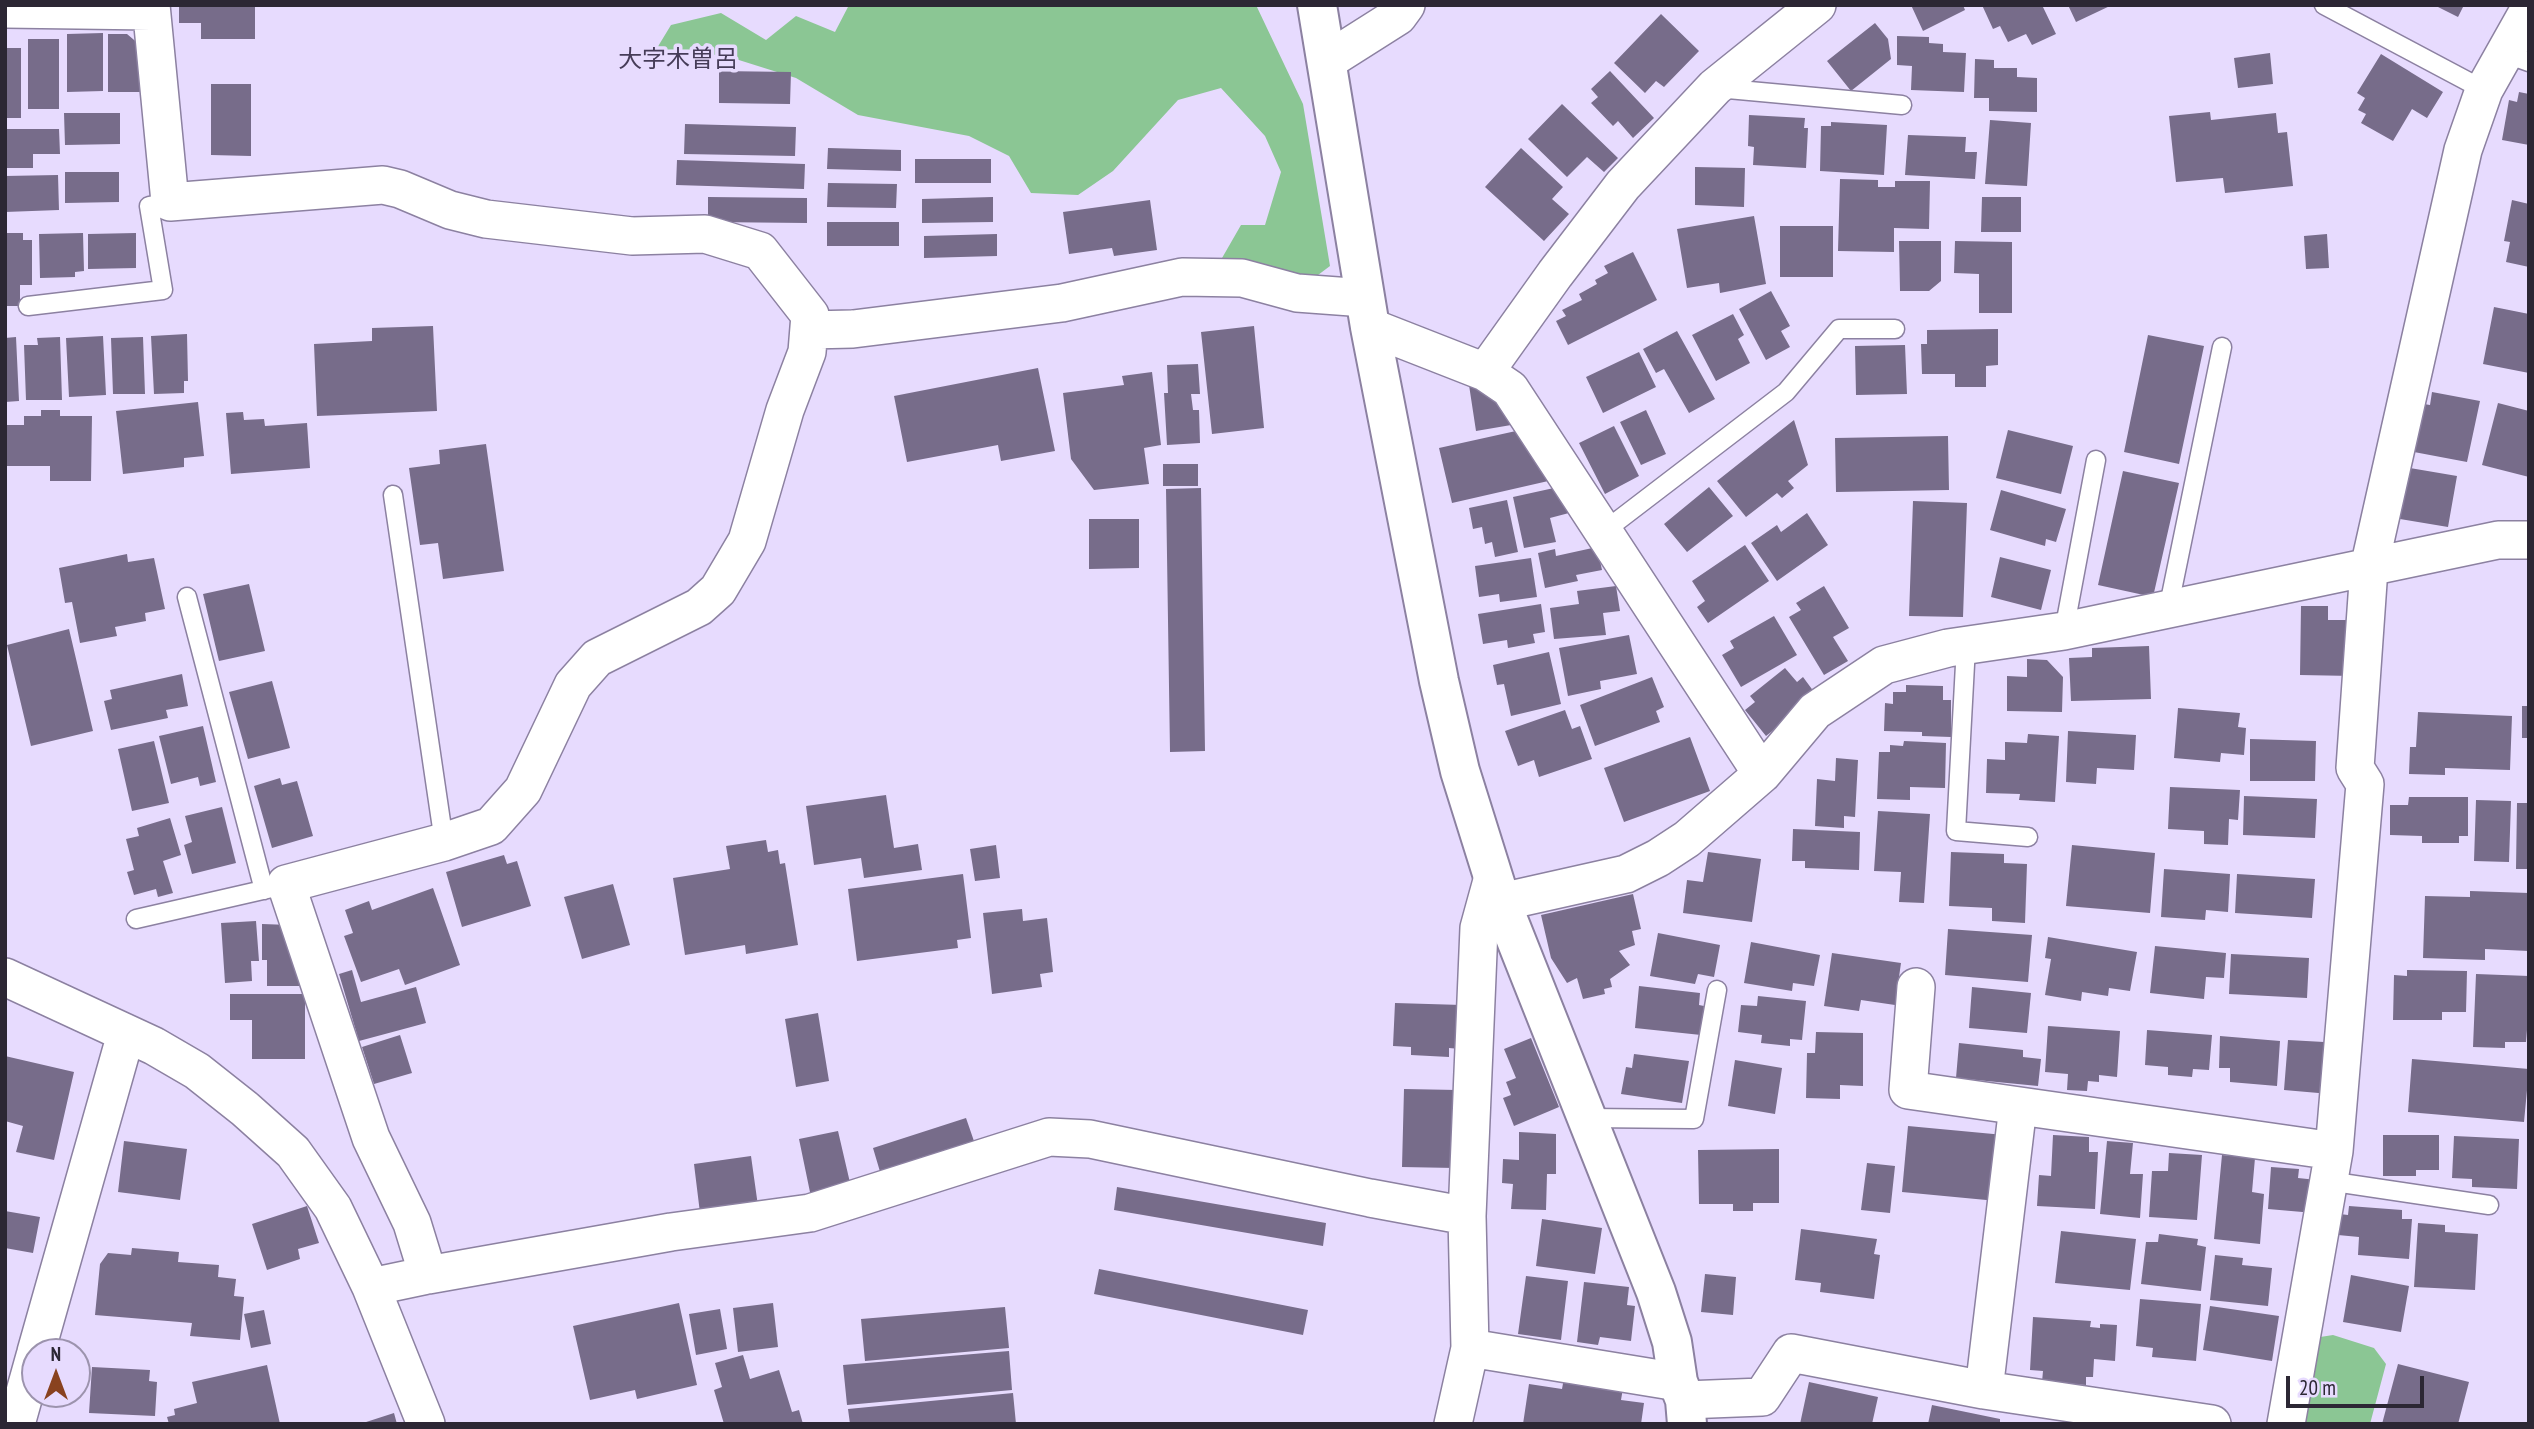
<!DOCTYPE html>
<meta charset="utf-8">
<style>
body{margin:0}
#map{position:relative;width:2534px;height:1429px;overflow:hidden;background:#e7dbfe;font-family:"PT Sans Narrow",sans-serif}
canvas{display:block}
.frame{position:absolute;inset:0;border:7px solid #2c2734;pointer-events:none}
.north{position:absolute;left:21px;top:1338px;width:70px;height:70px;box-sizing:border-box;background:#e7dbfe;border:2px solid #9c93ad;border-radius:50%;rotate:0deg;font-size:19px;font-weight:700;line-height:28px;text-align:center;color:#2c2734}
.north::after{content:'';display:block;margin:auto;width:24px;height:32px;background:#89421f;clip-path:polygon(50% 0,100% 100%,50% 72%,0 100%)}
.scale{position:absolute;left:2286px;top:1376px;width:138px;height:32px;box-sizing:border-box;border:4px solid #2c2734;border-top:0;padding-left:9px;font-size:21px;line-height:24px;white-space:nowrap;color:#2c2734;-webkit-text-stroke:5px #e7dbfe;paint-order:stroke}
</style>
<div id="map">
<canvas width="2534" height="1429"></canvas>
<div class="frame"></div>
<div class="north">N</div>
<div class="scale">20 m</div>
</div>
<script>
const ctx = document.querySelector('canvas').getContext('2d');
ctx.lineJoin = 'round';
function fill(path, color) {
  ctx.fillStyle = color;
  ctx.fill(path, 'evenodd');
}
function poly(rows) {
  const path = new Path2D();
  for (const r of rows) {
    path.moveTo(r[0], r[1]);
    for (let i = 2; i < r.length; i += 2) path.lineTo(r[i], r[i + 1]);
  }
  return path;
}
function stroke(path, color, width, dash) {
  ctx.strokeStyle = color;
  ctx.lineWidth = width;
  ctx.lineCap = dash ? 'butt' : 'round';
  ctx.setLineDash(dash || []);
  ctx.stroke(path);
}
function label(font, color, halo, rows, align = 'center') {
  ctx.font = font + ' "PT Sans Narrow","Noto Sans JP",sans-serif';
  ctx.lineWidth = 7;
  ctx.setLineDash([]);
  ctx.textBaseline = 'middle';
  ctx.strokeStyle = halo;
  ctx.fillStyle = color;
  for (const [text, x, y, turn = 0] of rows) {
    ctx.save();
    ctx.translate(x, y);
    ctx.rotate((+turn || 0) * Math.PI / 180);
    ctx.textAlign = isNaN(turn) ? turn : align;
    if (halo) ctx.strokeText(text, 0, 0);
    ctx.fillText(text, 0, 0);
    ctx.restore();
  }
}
fill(poly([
 [849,5,1256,5,1303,104,1330,266,1314,278,1218,265,1241,225,1265,225,1281,172,1265,136,1221,88,1178,100,1113,171,1078,195,1031,193,1009,156,969,136,858,115,796,78,723,55,654,53,671,25,721,13,766,40,796,16,835,32],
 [2333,1335,2374,1348,2386,1364,2370,1424,2299,1424,2314,1338]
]), '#8bc694');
fill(poly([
 [179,5,255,5,255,39,201,39,201,23,179,23],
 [1911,5,1963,5,1965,10,1923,31],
 [1982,5,2042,5,2056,34,2032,45,2026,34,2008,42,2000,26,1993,29],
 [2068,5,2112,5,2076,22],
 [2434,5,2464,5,2458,17],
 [1661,14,1699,51,1664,87,1656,81,1645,93,1614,63],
 [1875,23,1888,39,1891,59,1851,91,1827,61],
 [103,33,103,91,67,92,67,34],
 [108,34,127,34,140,45,141,92,108,92],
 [1897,36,1929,37,1929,43,1943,44,1943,52,1966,53,1964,92,1911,90,1912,66,1897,65],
 [28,39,59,39,59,109,28,109],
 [5,48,21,48,21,118,5,118],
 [2270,53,2273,84,2238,88,2234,58],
 [2381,54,2443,92,2427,118,2412,109,2393,141,2361,123,2366,114,2358,110,2365,98,2357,93],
 [1975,59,1994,60,1994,68,2017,68,2017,77,2037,78,2037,112,1989,111,1989,98,1974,98],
 [719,71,791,72,790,104,719,103],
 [1610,71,1654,118,1633,138,1618,121,1613,126,1591,103,1598,97,1591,89],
 [211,84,251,84,251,156,211,155],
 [2519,92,2529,94,2529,145,2502,140,2509,100,2517,102],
 [1562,104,1618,158,1604,172,1587,157,1567,177,1528,139],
 [2210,112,2211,120,2276,113,2278,133,2287,132,2293,186,2225,193,2223,178,2176,182,2169,116],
 [64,113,120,113,120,144,65,145],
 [1749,115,1805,118,1804,128,1808,128,1806,168,1753,165,1754,147,1748,146],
 [1990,120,2031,123,2027,186,1985,184],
 [1831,122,1887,125,1884,175,1820,171,1821,126,1831,126],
 [685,124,796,127,795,156,684,154],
 [5,129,59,129,60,154,33,154,33,168,5,168],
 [1908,135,1966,137,1965,152,1977,152,1975,179,1905,175],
 [828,148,901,150,901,171,827,169],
 [1521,148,1563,187,1552,199,1569,214,1544,241,1485,187],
 [915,159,991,159,991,183,915,183],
 [677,160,805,164,804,189,676,185],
 [1695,167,1745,168,1744,207,1695,205],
 [65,172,119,172,119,202,65,203],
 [58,175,59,210,5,212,5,176],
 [1840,179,1878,180,1878,187,1895,187,1895,181,1930,181,1929,229,1894,228,1894,252,1838,251],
 [828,183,897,184,896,208,827,207],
 [708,197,807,198,807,223,708,222],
 [993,197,993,222,922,223,922,199],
 [1982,197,2021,197,2021,232,1981,232],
 [1150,200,1157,250,1114,256,1112,248,1069,254,1063,212],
 [2512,200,2529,204,2529,267,2506,262,2510,242,2504,241],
 [1754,216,1766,284,1720,293,1719,283,1687,288,1677,229],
 [827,222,899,222,899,246,827,246],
 [1780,226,1833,226,1833,277,1780,277],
 [5,233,23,233,23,240,32,240,32,285,20,285,20,306,5,306],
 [83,233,84,271,75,272,75,277,40,278,39,234],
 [136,233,136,268,88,269,88,234],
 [997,234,997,256,924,258,924,236],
 [2327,234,2329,268,2306,269,2304,236],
 [1899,241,1941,241,1941,281,1929,291,1900,291],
 [1955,241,2012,242,2012,313,1979,313,1979,274,1954,273],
 [1633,252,1657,300,1568,345,1556,321,1566,316,1562,310,1582,300,1579,294,1597,284,1595,280,1608,273,1604,266],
 [1771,291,1790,326,1781,331,1790,347,1766,360,1739,309],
 [2494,307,2529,314,2529,373,2483,364],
 [1733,314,1744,335,1738,339,1750,363,1716,381,1692,335],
 [433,326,437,411,317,416,314,344,372,341,372,328],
 [1254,326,1264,428,1212,434,1201,332],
 [1998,329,1998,365,1986,366,1986,387,1955,387,1955,374,1922,374,1921,344,1927,344,1927,330],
 [1677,331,1715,399,1689,413,1664,369,1656,373,1643,349],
 [187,334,188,381,184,381,184,393,154,394,151,336],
 [2148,335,2204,346,2179,464,2124,452],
 [103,336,106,395,69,397,66,338],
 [16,337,19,401,5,402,5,338],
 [60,337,62,400,26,400,24,345,38,345,37,338],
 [143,337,145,394,113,394,111,338],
 [1905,345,1907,394,1856,395,1855,346],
 [1639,352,1656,387,1603,413,1586,377],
 [1198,364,1200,394,1191,394,1193,410,1199,410,1200,443,1167,445,1164,393,1168,393,1167,365],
 [1038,368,1055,451,1001,461,998,445,907,462,894,396],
 [1152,372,1161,445,1144,448,1149,484,1094,490,1071,459,1063,393,1124,385,1122,376],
 [1483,383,1517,424,1476,431,1469,385],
 [2432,392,2480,401,2467,462,2414,452,2412,402,2430,405],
 [198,402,204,456,184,458,184,467,123,474,116,411],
 [2498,403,2529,411,2529,477,2482,465],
 [41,410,60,410,60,416,92,416,91,481,50,481,50,466,5,466,5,425,24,425,24,416,41,416],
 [1646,410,1666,454,1641,465,1620,422],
 [243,412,244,420,264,419,265,426,307,423,310,468,231,474,226,413],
 [1794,420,1808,465,1788,481,1794,488,1782,498,1777,493,1746,517,1717,481],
 [1614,426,1639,476,1605,494,1579,443],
 [1525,429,1557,479,1452,503,1439,448],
 [2008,430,2073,446,2061,494,1996,478],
 [1948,436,1949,490,1836,492,1835,438],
 [486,444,504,571,443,579,438,543,420,545,409,468,440,464,439,450],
 [1163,464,1198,464,1198,486,1163,486],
 [2404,467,2457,476,2448,527,2394,518],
 [2123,471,2179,483,2153,597,2098,585],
 [1563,486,1569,513,1550,518,1556,542,1524,548,1513,497],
 [1709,487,1733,516,1687,552,1664,524],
 [1201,488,1205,751,1170,752,1166,489],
 [2001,490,2066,509,2056,542,2046,539,2045,546,1990,530],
 [1507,500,1518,552,1495,557,1492,542,1485,544,1482,527,1473,529,1469,508],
 [1913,501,1967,503,1963,617,1909,616],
 [1807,513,1828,545,1777,581,1751,543,1777,525,1781,532],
 [1089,519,1139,519,1139,568,1089,569],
 [1745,545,1769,581,1708,623,1697,607,1705,601,1692,581],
 [1597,547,1602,570,1576,575,1578,581,1545,588,1538,553,1555,549,1556,556],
 [127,554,128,562,154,558,165,609,145,613,146,621,115,627,117,636,80,643,72,602,65,603,59,568],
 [2000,557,2051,570,2041,610,1991,597],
 [1531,558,1537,597,1500,602,1499,594,1479,597,1475,566],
 [249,584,265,651,219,661,203,594],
 [1616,586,1620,611,1603,613,1606,635,1554,639,1550,608,1579,604,1577,591],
 [1824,586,1849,628,1833,637,1848,661,1824,675,1789,617,1801,610,1796,603],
 [1541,604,1545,632,1533,634,1535,643,1508,648,1507,640,1483,644,1478,614],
 [2301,606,2328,606,2328,620,2353,620,2353,676,2300,675],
 [1774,616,1797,655,1741,687,1722,655,1734,648,1730,641],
 [69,629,93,731,31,746,7,645],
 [1629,635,1637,674,1600,681,1601,689,1568,696,1559,648],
 [2149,646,2151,699,2071,701,2069,658,2092,657,2092,648],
 [1549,652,1561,704,1511,716,1504,684,1497,685,1493,665],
 [2027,659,2047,660,2063,677,2062,712,2007,711,2007,676,2027,677],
 [1785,668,1797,682,1803,677,1817,696,1766,736,1745,710,1755,702,1750,696],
 [182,674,188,706,166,710,168,718,111,730,104,701,112,699,110,690],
 [1652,677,1664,707,1656,711,1660,722,1595,746,1580,705],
 [272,681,290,748,248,759,229,692],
 [1906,685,1943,686,1943,700,1951,700,1951,737,1922,736,1922,732,1884,731,1885,703,1893,704,1893,692,1906,692],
 [2522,706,2529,706,2529,738,2522,738],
 [2178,708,2240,713,2238,727,2246,728,2244,755,2221,753,2220,762,2174,758],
 [1565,710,1572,729,1580,726,1592,759,1539,777,1534,760,1518,766,1505,731],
 [2418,712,2512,716,2510,770,2445,768,2445,775,2409,774,2410,747,2416,747],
 [203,726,216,782,200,786,198,777,171,784,159,736],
 [2068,731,2136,735,2134,770,2097,768,2096,784,2066,782],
 [2028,734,2059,736,2055,802,2019,800,2020,794,1986,793,1987,759,2005,760,2005,742,2027,743],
 [1690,737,1710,791,1624,822,1604,768],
 [2250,739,2316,741,2315,781,2250,781],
 [154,741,169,803,132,811,118,749],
 [1904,741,1946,743,1945,788,1910,787,1910,800,1877,799,1879,752,1890,752,1890,745,1903,746],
 [1836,758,1858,760,1855,817,1844,816,1844,828,1815,826,1817,779,1835,781],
 [280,778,282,785,297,781,313,836,272,848,254,786],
 [2170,787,2240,790,2238,820,2229,819,2228,845,2204,844,2204,831,2168,829],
 [886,795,894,848,918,844,922,870,864,878,861,858,814,865,806,806],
 [2244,796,2317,799,2315,838,2243,835],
 [2409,797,2468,797,2468,836,2459,836,2459,843,2422,843,2422,836,2390,835,2390,805,2408,805],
 [2476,800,2511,801,2509,862,2474,861],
 [2517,803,2529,803,2529,869,2516,869],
 [222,807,236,863,192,874,184,845,192,842,185,816],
 [1878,811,1930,814,1924,903,1899,902,1901,872,1874,871],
 [170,818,181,855,163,861,173,893,158,897,156,889,134,895,127,872,134,870,126,839,139,836,137,828],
 [1793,829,1860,832,1859,870,1805,868,1805,861,1792,861],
 [766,840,768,852,778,850,780,864,785,863,798,945,746,954,745,945,685,955,673,878,730,869,726,846],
 [996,845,1000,878,975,881,970,849],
 [2072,845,2155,853,2150,913,2066,906],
 [1708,852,1761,859,1752,922,1683,913,1687,880,1703,882],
 [1951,852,2004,854,2004,863,2027,864,2025,923,1992,921,1992,908,1949,906],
 [504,855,507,864,517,861,531,906,462,927,446,872],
 [2164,869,2230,874,2228,912,2206,910,2205,920,2161,917],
 [963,874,971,938,957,940,958,948,857,961,848,889],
 [2237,874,2315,879,2312,918,2235,913],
 [613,884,630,945,582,959,564,897],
 [433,888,460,965,405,985,399,969,361,982,344,936,353,933,345,910,369,901,372,910],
 [2470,891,2529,893,2529,951,2485,949,2485,960,2423,958,2425,896,2470,897],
 [1633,894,1641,929,1632,931,1635,945,1619,951,1630,965,1610,979,1612,987,1604,989,1605,994,1583,999,1577,978,1567,983,1551,958,1541,915],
 [1022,909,1023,921,1047,918,1053,972,1040,974,1042,987,992,994,983,913],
 [256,921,259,961,251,961,252,981,225,983,221,923],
 [262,924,290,925,290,956,300,956,300,986,267,986,267,960,262,960],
 [1948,929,2032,935,2028,982,1945,975],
 [1658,933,1720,945,1714,977,1698,974,1695,984,1650,976],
 [2048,937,2137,952,2130,991,2109,988,2108,996,2082,992,2081,1001,2045,995,2051,959,2045,958],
 [1751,942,1820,955,1814,986,1793,983,1792,991,1744,983],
 [2155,946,2226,953,2224,978,2206,977,2204,999,2150,993],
 [1832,953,1901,963,1895,1005,1861,1000,1859,1011,1824,1006],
 [2231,954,2309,958,2307,998,2229,994],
 [352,970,361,1002,416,987,426,1023,359,1041,339,974],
 [2407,970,2467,971,2466,1012,2442,1012,2442,1020,2393,1020,2394,975,2407,976],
 [2476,974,2529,976,2529,1030,2527,1030,2526,1042,2505,1042,2505,1048,2473,1047],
 [1639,986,1700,993,1699,1005,1704,1006,1701,1035,1635,1028],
 [1972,987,2031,993,2027,1033,1969,1028],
 [230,994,305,994,305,1059,252,1059,252,1020,230,1020],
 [1758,996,1806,1001,1802,1040,1790,1039,1790,1046,1761,1043,1762,1035,1738,1032,1741,1005,1757,1006],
 [1395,1003,1462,1005,1460,1049,1449,1048,1449,1057,1411,1055,1411,1047,1393,1046],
 [818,1013,829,1081,796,1087,785,1019],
 [2048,1026,2120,1031,2117,1077,2099,1075,2099,1082,2088,1081,2087,1091,2067,1090,2068,1074,2045,1072],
 [2147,1030,2212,1035,2209,1070,2193,1069,2192,1077,2168,1075,2168,1067,2145,1065],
 [1816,1032,1863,1033,1863,1086,1840,1085,1840,1099,1806,1098,1807,1053,1815,1053],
 [400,1035,412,1073,374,1084,362,1047],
 [2220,1036,2280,1041,2277,1086,2230,1082,2230,1068,2219,1068],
 [1531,1038,1559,1107,1514,1126,1503,1098,1511,1095,1506,1082,1516,1078,1504,1049],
 [2288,1040,2324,1042,2323,1057,2333,1058,2330,1094,2284,1090],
 [1959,1043,2023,1050,2023,1057,2041,1059,2038,1086,1956,1078],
 [1634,1054,1689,1061,1682,1103,1621,1094,1626,1067,1632,1068],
 [5,1056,74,1072,54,1160,16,1152,23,1126,5,1121],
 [2412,1059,2529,1069,2524,1122,2408,1112],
 [1735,1060,1782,1068,1775,1114,1728,1106],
 [1404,1089,1457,1090,1455,1168,1402,1167],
 [966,1118,975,1144,881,1175,873,1148],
 [1908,1126,2004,1135,1997,1201,1902,1192],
 [838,1131,851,1187,811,1197,799,1139],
 [1519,1132,1556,1134,1556,1174,1547,1174,1546,1210,1511,1209,1513,1184,1502,1183,1503,1159,1519,1160],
 [2053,1135,2089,1137,2089,1152,2098,1152,2095,1209,2037,1206,2039,1175,2051,1176],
 [2383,1135,2439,1135,2439,1170,2416,1170,2416,1176,2383,1176],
 [2454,1136,2519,1139,2517,1189,2472,1187,2472,1179,2452,1178],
 [124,1141,187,1149,180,1200,118,1192],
 [2107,1141,2133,1143,2130,1174,2143,1174,2140,1218,2100,1214],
 [1779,1149,1779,1203,1753,1203,1753,1211,1733,1211,1733,1204,1699,1204,1698,1150],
 [2169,1153,2202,1155,2197,1220,2149,1217,2152,1171,2168,1171],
 [2222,1155,2255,1158,2252,1192,2264,1194,2260,1244,2214,1239],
 [751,1156,758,1206,700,1213,694,1164],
 [1867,1163,1895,1166,1890,1213,1861,1210],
 [2271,1167,2299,1169,2298,1178,2317,1180,2314,1213,2268,1209],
 [1117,1187,1326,1223,1323,1246,1114,1210],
 [307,1206,319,1243,298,1249,300,1259,267,1270,252,1224],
 [2349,1206,2402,1210,2402,1219,2412,1219,2409,1259,2358,1255,2359,1237,2338,1235,2340,1214,2348,1215],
 [5,1211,40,1217,33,1253,5,1248],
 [1542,1219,1602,1228,1595,1274,1536,1266],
 [2418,1223,2445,1225,2445,1232,2478,1234,2475,1290,2414,1287],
 [1801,1229,1877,1239,1874,1254,1880,1255,1874,1299,1820,1292,1821,1283,1795,1280],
 [2061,1231,2136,1239,2130,1290,2055,1283],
 [2159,1234,2198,1239,2197,1245,2206,1247,2201,1291,2141,1284,2146,1242,2158,1242],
 [132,1248,179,1252,178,1262,219,1265,218,1277,236,1279,234,1296,244,1297,240,1340,190,1336,192,1323,95,1315,100,1264,108,1253,131,1255],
 [2215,1255,2243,1258,2242,1265,2272,1268,2268,1306,2210,1300],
 [1099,1269,1308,1310,1303,1335,1094,1294],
 [1705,1274,1736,1277,1733,1315,1701,1312],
 [2351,1275,2409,1286,2401,1332,2343,1322],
 [1526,1276,1568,1281,1561,1340,1518,1334],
 [1584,1282,1629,1287,1627,1305,1635,1306,1631,1341,1600,1337,1598,1345,1577,1342],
 [2140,1299,2201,1304,2196,1361,2152,1357,2153,1348,2136,1346],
 [679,1303,697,1385,637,1399,635,1390,590,1400,573,1326],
 [773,1303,778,1347,738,1352,733,1308],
 [2210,1306,2279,1316,2272,1361,2203,1350],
 [1005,1307,1009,1348,865,1361,861,1319],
 [720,1309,727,1349,696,1355,689,1314],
 [264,1310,271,1344,251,1348,244,1314],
 [2033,1317,2091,1321,2090,1327,2100,1328,2100,1324,2117,1325,2115,1361,2094,1359,2093,1377,2086,1377,2086,1385,2042,1382,2043,1371,2030,1370],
 [1009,1351,1012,1390,847,1405,843,1365],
 [743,1355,750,1379,779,1370,792,1412,799,1410,803,1424,724,1424,714,1390,722,1387,715,1363],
 [2398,1364,2469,1382,2458,1424,2382,1424],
 [267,1365,280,1424,169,1424,167,1417,175,1415,174,1409,197,1403,192,1382],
 [92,1367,150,1370,149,1381,157,1382,155,1416,89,1413],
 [1564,1378,1623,1388,1621,1400,1644,1403,1641,1424,1523,1424,1529,1384,1562,1389],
 [1809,1382,1878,1397,1872,1424,1800,1424],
 [1013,1393,1016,1424,850,1424,848,1409],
 [1932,1405,2000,1419,2000,1424,1928,1424],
 [394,1413,397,1424,363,1424,363,1423]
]), '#776c8a');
const lane = poly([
 [2324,5,2484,90],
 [2504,53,2529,62],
 [1717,88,1902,105],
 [28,306,163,290,149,206,170,202],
 [393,495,444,842],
 [1603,532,1786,392,1839,329,1895,329],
 [187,597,264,890],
 [2168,610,2222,347],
 [2064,631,2096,460],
 [1966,646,1956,831,2028,837],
 [136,919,276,887],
 [1587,1118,1694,1119,1717,990],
 [2328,1181,2489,1205]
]);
const street = poly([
 [151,5,170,202,383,185,400,189,450,210,486,219,632,236,705,234,760,251,810,315,807,352,785,410,747,541,718,590,699,607,597,658,573,685,523,790,491,826,444,842,286,884,371,1138,412,1223,428,1275],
 [5,9,151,11],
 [1327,61,1398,16,1406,5],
 [1370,327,1485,372,1510,389,1762,774],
 [809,330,853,329,1062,303,1182,277,1242,278,1297,293,1365,298],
 [1485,372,1555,274,1623,185,1715,87,1817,5],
 [1501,902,1626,874,1658,858,1687,839,1762,774,1815,711,1884,665,1948,648,2064,631,2498,540,2529,540],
 [5,977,154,1046,197,1071,245,1109,293,1152,333,1208,371,1287,426,1424],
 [1916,987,1908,1090,2334,1151],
 [371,1287,428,1275,671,1232,810,1213,1049,1137,1090,1139,1370,1198,1467,1216],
 [1470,1348,1678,1382],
 [36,1352,126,1034],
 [1984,1390,2018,1106],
 [1685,1400,1762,1397,1791,1353,1984,1390,2212,1424],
 [16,1424,35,1356],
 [1453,1424,1470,1348,1467,1216,1479,928,1493,877],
 [2286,1424,2334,1151,2365,784,2355,768,2369,568,2463,150,2484,90,2529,10]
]);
const secondary = poly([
 [1317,5,1370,327,1439,681,1460,771,1501,902,1656,1292,1672,1342,1678,1382,1685,1400,1687,1424]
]);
stroke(lane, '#8c81a1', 21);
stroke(street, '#8c81a1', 40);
stroke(secondary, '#8c81a1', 42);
stroke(lane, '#fff', 18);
stroke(street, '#fff', 37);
stroke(secondary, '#fff', 38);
label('24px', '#463c58', '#e7dbfe', [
 ["大字木曽呂",678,60]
]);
</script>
